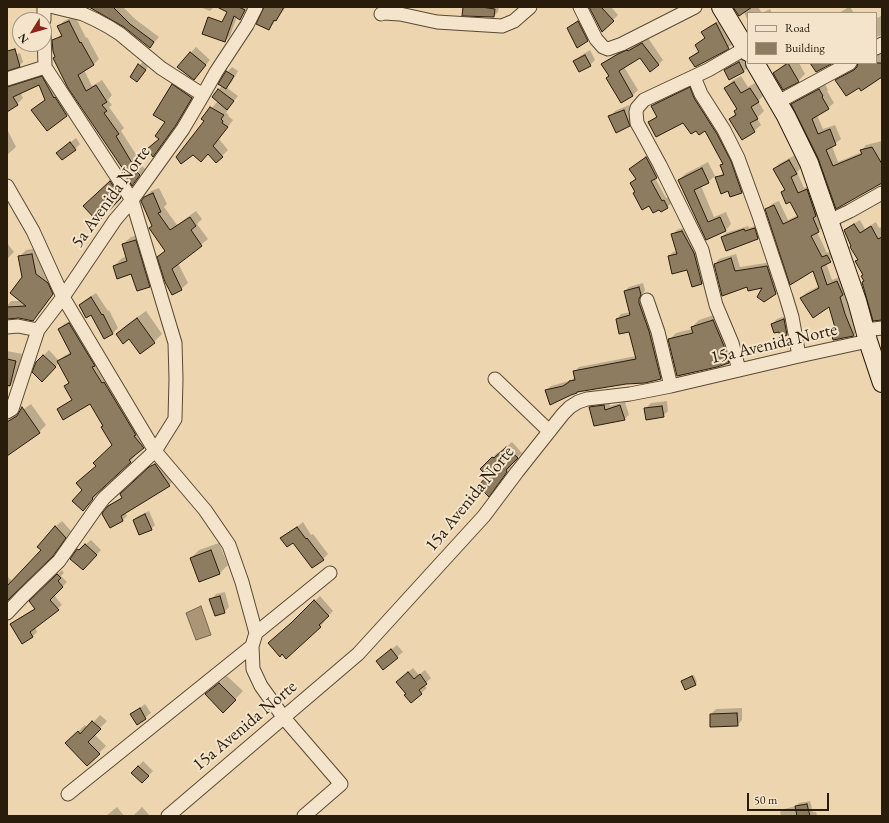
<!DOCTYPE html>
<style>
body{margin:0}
#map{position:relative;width:889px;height:823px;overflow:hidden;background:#ecd5af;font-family:"EB Garamond",serif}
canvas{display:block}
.frame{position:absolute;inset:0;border:8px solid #291c0b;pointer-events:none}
.legend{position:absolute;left:747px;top:12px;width:130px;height:52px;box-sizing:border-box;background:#f3e4cb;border:1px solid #a2947e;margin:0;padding:5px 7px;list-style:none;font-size:12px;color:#291c0b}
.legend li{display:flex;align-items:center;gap:8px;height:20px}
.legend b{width:20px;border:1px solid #a2947e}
.north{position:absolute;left:12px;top:12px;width:40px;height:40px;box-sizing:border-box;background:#f3e4cb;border:1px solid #a2947e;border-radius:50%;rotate:233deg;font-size:11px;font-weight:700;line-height:16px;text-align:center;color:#291c0b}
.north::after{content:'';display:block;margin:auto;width:14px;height:18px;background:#8f2418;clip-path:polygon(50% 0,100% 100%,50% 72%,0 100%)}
.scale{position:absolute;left:747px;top:793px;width:82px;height:18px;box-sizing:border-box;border:2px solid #291c0b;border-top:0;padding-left:5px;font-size:12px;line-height:14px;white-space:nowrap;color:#291c0b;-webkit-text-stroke:3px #f3e4cb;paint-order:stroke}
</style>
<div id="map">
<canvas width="889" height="823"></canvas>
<div class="frame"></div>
<ul class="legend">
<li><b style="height:5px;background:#f3e4cb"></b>Road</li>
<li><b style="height:11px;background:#8e7c60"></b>Building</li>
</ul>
<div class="north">N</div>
<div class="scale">50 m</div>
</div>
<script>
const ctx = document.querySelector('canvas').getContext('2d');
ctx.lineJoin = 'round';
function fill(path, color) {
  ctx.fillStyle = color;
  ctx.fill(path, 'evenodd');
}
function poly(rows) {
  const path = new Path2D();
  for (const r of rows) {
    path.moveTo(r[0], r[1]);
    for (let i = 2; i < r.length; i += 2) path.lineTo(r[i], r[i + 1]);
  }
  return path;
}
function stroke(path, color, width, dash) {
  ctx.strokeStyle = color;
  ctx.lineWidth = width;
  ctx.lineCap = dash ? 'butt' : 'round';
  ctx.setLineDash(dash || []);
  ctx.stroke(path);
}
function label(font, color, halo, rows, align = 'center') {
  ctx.font = font + ' "EB Garamond",serif';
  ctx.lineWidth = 4;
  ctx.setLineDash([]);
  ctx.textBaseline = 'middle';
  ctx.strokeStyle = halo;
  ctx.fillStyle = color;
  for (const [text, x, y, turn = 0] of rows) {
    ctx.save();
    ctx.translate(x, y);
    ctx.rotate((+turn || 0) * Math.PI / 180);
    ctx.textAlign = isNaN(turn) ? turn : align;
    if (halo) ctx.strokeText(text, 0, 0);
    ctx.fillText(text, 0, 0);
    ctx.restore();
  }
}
const water = poly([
 [201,606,211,635,196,640,186,613,201,606]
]);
fill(water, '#aa9677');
stroke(water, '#76654c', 1);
fill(poly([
 [113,7,123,7,135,19,159,37,150,47,125,26,106,15],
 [200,7,214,7,210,11],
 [231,7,249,7,240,18,237,17,230,36,225,41],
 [264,7,286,7,269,29],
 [464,7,499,7,498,12,494,16],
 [590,7,611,7,618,15,613,20],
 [734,7,758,7,762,13,770,9,772,13,748,13,748,21,744,12],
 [849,7,850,7,854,13,839,13],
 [876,15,878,18,882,15,882,35,876,37],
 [75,16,86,38,87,37,99,59,94,64,84,70,92,86,102,80,112,95,108,100,112,105,109,107,124,128,121,131,137,156,135,159,145,169,141,175,130,164,130,167,140,176,132,184,127,172,56,56,53,41,62,34,58,27,64,21],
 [584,17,593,35,588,40,568,28,572,24,572,26,583,20,582,18,573,23],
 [722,19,734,43,728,48,695,66,690,58,699,50,696,45,706,37,703,32,708,27],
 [648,38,663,60,658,65,640,57,624,67,638,90,633,95,622,101,610,76,603,65,608,60,624,49,633,46,633,47],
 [196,47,210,60,199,73,178,67],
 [876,48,882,50,882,78,881,77,859,87,837,80,842,75,858,65,859,63,876,63],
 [590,50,595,60,590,65,575,61,580,56],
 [20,53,23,62,19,66,7,70,7,58],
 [744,57,749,66,744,71,730,79,725,70,730,65],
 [144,60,150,64,137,81,131,76],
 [786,63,799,63,805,74,798,81,783,89,774,73],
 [232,67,238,71,231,83,226,87,238,96,228,108,229,108,226,113,229,115,228,116,233,120,219,139,228,150,216,162,205,120,203,118,218,101,218,90,222,86,227,72],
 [48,71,73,109,47,130,32,110,46,99,39,84,20,92,23,98,17,104,7,106,7,86],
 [741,76,748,87,757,82,765,94,758,101,764,111,757,118,761,125,754,131,730,119,736,113,735,111,738,108,726,88,732,81],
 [177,80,196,93,183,115,158,151,153,155,148,149,160,138,166,122,172,85],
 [694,84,746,188,742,192,729,190,717,178,724,172,721,165,723,163,706,130,696,130,684,121,649,122,657,116,652,106,657,101],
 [825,84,828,90,827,91,834,103,828,108,817,115,823,129,835,125,841,139,832,146,838,162,862,152,861,151,866,145,882,141,882,182,837,207,819,158,792,104,798,99],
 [629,105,634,120,629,125,610,117,615,111],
 [7,129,16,147,7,155],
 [76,138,80,144,75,149,63,148],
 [650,154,661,173,655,178,666,198,668,197,672,203,661,211,649,205,636,192,631,183,637,178,630,169],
 [795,155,801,168,797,172,804,188,812,185,824,226,817,232,827,253,832,250,835,256,826,263,832,280,842,276,859,330,854,335,834,339,832,332,836,328,830,306,801,298,806,293,819,286,813,270,766,210,772,204,779,201,788,220,798,215,791,200,782,193,786,189,774,169,779,164],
 [708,162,715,176,708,182,701,186,714,217,726,212,731,224,725,231,706,239,679,180,685,174],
 [118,174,128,189,98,221,92,199],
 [159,188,167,204,164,207,177,225,196,211,202,219,197,224,208,239,178,263,188,283,181,289,159,257,166,250,153,226,144,198,151,191],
 [860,220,865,229,876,222,879,228,882,227,882,320,865,280,864,275,857,261,858,259,845,231,850,226],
 [759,224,762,234,758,239,722,238,726,233,748,226,749,228],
 [687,227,706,278,702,283,693,285,688,268,669,256,673,252,677,251,672,235,677,230],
 [144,233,157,278,149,286,132,273,114,266,122,258,127,256,123,244,131,237],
 [7,243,14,252,7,259],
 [38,248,42,268,54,277,59,287,39,313,33,320,19,317,7,318,7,306,11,301,22,301,23,277,19,257,26,250],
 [736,254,740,267,772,262,781,288,776,293,764,300,764,287,748,286,715,264,719,259],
 [643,283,645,290,643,294,644,298,665,374,661,378,579,390,577,393,546,390,551,386,572,380,575,376,574,372,579,367,636,356,630,331,617,319,621,314,631,312,625,291,629,287],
 [96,293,108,311,109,310,118,328,113,333,104,337,92,313,80,305,85,300],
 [146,311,162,334,154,342,140,353,129,338,117,334,125,326],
 [720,313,735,355,728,362,669,340,676,333,692,329,692,327,699,320],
 [789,315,792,329,786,334,772,324,777,319],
 [74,319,148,442,134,455,135,456,131,461,96,493,97,494,88,505,83,490,113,445,90,403,58,410,63,405,73,399,65,386,70,382,59,363,42,380,37,362,49,350,59,361,64,356,71,352,59,329,64,324],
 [7,351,22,354,16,379,7,389],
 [609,401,610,406,625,402,629,415,624,419,590,407,595,403],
 [667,401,668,411,663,416,645,409,651,403],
 [31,404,46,425,39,432,7,455,7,421],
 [512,442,522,453,510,465,512,466,494,490,489,476,481,469,498,452,499,454],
 [160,460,173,481,169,485,125,512,127,516,123,520,110,527,109,506,114,502,123,497,125,490],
 [149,511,155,525,151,529,134,520,138,516],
 [62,521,71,531,59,548,7,601,7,576,12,581,42,550,55,527],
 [303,522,311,535,313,534,328,554,323,559,293,542,282,539],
 [91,540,101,550,83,569,78,550,83,545,84,546],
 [219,543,228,565,220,573,200,580,191,558,199,550],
 [62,570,64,573,61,576,67,582,54,595,62,605,35,627,37,632,33,636,22,642,11,624,16,620,35,608,30,602],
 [225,592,229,607,224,612,211,600,216,594],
 [320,596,333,611,324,620,325,621,320,627,297,619],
 [397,645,403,652,383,668,383,656],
 [413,668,419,675,425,670,431,678,424,685,427,688,411,702,402,677],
 [694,675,697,682,695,684,682,681],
 [227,676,243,691,223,712,206,694],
 [145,704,151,713,138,723,132,714],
 [742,708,742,720,737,725,711,726,711,714,716,709],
 [100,715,107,721,94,734,106,746,87,765,66,743,85,725,88,728],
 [143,761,153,771,142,782,132,773],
 [810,801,813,812,816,812,817,816,781,816,780,812,784,809,796,806,799,803],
 [117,807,124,816,106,816],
 [142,807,150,816,133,816]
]), '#0003');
const building = poly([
 [89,7,113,7,130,24,154,42,150,48,124,27,89,7],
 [217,7,239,7,245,10,240,20,234,16,225,42,202,34,208,17,222,22,227,12,217,7],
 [264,7,284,7,276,21,274,20,269,30,256,24,264,7],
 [463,7,481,7,495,9,494,17,462,16,463,7],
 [589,7,601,7,614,21,602,32,589,7],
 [733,7,752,7,739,16,733,7],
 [69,21,80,43,81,42,94,65,78,75,86,91,96,85,107,102,102,105,107,111,104,113,119,134,116,136,132,163,130,165,140,175,132,186,124,173,125,172,123,169,68,88,53,58,55,57,53,51,52,40,62,36,57,26,69,21],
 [578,21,588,41,577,48,567,28,578,21],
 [716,23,729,49,695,67,689,58,699,52,695,45,705,38,701,32,716,23],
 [642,43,659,65,650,72,640,58,619,71,633,96,621,103,606,78,609,76,601,64,618,54,627,50,628,51,642,43],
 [15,49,20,67,7,71,7,51,15,49],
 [190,52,206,65,194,80,177,67,190,52],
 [585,55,591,66,579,72,573,61,585,55],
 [739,62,744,72,729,80,724,70,739,62],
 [788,63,799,82,783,90,773,73,788,63],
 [810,63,833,63,816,72,810,63],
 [858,63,882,63,882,77,861,91,859,88,846,96,835,80,854,70,857,67,858,63],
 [138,64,146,70,137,82,130,77,138,64],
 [226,71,234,76,226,89,218,84,226,71],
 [42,76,54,98,55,97,67,116,47,131,31,110,45,100,39,85,13,97,18,105,7,112,7,87,42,76],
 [734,82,741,93,750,88,759,102,751,107,758,119,750,123,755,132,742,140,729,119,736,115,734,111,737,109,724,88,734,82],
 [172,84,192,98,176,125,153,157,147,149,159,139,155,136,165,122,153,115,172,84],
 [690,87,694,98,717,134,731,161,742,193,730,197,728,191,721,194,715,177,724,175,720,165,723,164,705,131,699,135,696,131,691,134,683,123,656,137,648,122,657,117,651,106,690,87],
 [218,89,234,101,227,110,212,97,218,89],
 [819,89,823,96,822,97,829,109,812,119,818,134,830,129,836,145,826,150,833,166,862,154,860,150,872,147,882,164,882,183,836,209,818,158,791,104,819,89],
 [210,107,224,115,221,119,223,121,222,123,228,127,213,146,223,157,216,163,208,154,201,162,193,155,181,164,176,157,204,121,201,119,210,107],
 [624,110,630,126,616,133,608,116,624,110],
 [70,142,76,150,62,160,56,153,70,142],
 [646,157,657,178,651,181,662,201,664,200,668,208,661,212,659,210,653,213,649,206,642,210,633,193,635,192,630,183,636,179,629,169,646,157],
 [789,160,797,174,791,177,798,193,807,189,816,216,813,218,819,232,811,236,822,257,827,255,831,262,821,267,827,285,837,281,843,295,840,297,845,314,854,336,833,340,831,332,836,331,829,307,813,318,800,298,819,288,813,271,790,285,765,209,774,205,783,224,798,217,790,202,786,204,781,192,785,190,773,169,789,160],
 [702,168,709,183,694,190,708,222,720,217,726,231,706,240,678,180,702,168],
 [110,181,121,198,98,222,83,206,110,181],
 [153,193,161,212,158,213,170,230,190,217,196,226,191,230,202,246,172,269,182,290,172,295,165,282,157,257,165,251,149,228,152,226,141,201,144,197,153,193],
 [854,224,860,233,871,226,878,239,882,237,882,320,873,321,862,282,864,281,861,276,863,275,855,261,858,260,850,247,851,246,844,230,854,224],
 [755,228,758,239,726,251,721,237,744,229,745,231,755,228],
 [682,231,694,253,702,284,692,287,687,270,672,274,668,256,677,254,671,234,682,231],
 [136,240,150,287,137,291,131,274,117,279,113,266,127,261,122,244,136,240],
 [32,254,36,274,48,283,53,294,33,321,19,318,7,319,7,307,26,306,10,293,22,277,18,256,32,254],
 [731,258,735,271,767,266,776,294,764,302,757,297,762,288,748,291,747,287,722,296,714,264,731,258],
 [639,287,641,295,639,299,639,303,649,331,661,379,645,383,626,384,577,392,577,393,571,395,550,405,545,390,563,386,569,382,569,381,575,380,573,371,636,359,629,332,619,334,616,319,630,315,624,291,639,287],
 [91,297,102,315,103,314,113,334,104,339,91,315,86,318,79,305,91,297],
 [137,318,155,343,140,354,129,339,123,344,116,334,137,318],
 [784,319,787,335,780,339,779,332,774,333,771,324,784,319],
 [713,320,724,346,729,363,717,367,677,376,668,339,693,333,691,327,713,320],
 [69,323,95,366,92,367,102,383,104,382,136,435,134,436,144,448,129,460,131,462,92,498,93,499,83,511,72,501,82,490,76,483,96,466,93,463,112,445,101,427,103,426,90,404,63,420,57,409,72,400,64,386,69,383,57,361,71,354,58,329,69,323],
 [43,355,56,367,42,382,32,372,36,362,43,355],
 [7,359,16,361,10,386,7,385,7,359],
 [604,405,605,410,620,405,625,420,594,426,589,407,604,405],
 [662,406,664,417,646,420,644,408,662,406],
 [22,407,40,433,7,456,7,422,17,416,22,407],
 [506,447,518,458,506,470,507,472,489,497,478,486,487,476,480,469,492,457,494,458,506,447],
 [155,464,170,486,121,516,123,521,110,528,102,514,103,512,108,506,122,498,120,494,149,467,155,464],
 [145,514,152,530,139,535,133,520,145,514],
 [55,526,66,538,53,556,7,601,7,586,41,550,37,547,55,526],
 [297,527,306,539,307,538,324,560,312,568,293,543,287,547,280,538,297,527],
 [85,544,97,555,83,570,70,559,77,549,79,550,85,544],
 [211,550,220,574,199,582,190,558,211,550],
 [57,574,61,578,58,581,63,587,50,600,59,610,30,632,33,637,22,644,10,624,35,609,29,601,57,574],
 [220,596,225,613,215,616,209,599,220,596],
 [314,600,329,616,319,625,321,627,286,659,282,654,280,657,268,643,291,623,314,600],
 [391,649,398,658,383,670,376,661,391,649],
 [408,672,414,679,420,674,427,684,419,690,422,694,411,703,404,695,406,694,396,682,408,672],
 [692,676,696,685,685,690,681,681,692,676],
 [219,683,236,700,223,713,205,694,219,683],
 [140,708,146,719,137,725,130,714,140,708],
 [737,713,738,726,710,727,710,714,737,713],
 [92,721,101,729,88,742,100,754,87,766,65,743,78,731,80,734,92,721],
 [138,766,149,776,142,783,131,773,138,766],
 [807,804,810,816,797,816,795,806,807,804]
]);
fill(building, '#8e7c60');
stroke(building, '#291c0b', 1);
const street = poly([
 [44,7,44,20],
 [54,7,83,14,96,20,109,27,120,34,161,68,203,95],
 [580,7,596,39,603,47,608,49,622,44,695,7],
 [381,14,384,13,400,14,437,22,502,26,514,21,530,7],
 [876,48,882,44],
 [694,77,701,94,724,130,738,158,758,213,786,297,792,317,799,356],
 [7,79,45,67,44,31],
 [778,102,850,63],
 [7,186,33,231,63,297,155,451,205,510,229,545,242,582,256,633,252,646,253,669,261,686,284,718,341,784,304,816],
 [829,221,850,211,882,193],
 [647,300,658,332,671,386],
 [7,327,18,326,38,330],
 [865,330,882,328],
 [739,370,732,343,716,305,702,250,660,165,641,130,637,123,636,112,637,108,644,100,708,70,746,48],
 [495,379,549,431],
 [7,412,12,409,38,330,63,297,115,220,132,200,183,129,203,95,216,72,247,25,256,7],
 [7,613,22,597,59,561,97,507,104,498,155,451,175,419,176,379,175,343,132,200,45,67],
 [256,633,330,573],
 [68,794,252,646],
 [168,816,358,654,484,516,517,472,563,414,570,407,578,402,587,399,630,394,671,386,799,356,868,341]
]);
const secondary = poly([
 [721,7,748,52],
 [755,63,786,116,809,163,857,301,868,341,882,383]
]);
stroke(street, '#5a4a34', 15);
stroke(secondary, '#291c0b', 20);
stroke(street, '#f3e4cb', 13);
stroke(secondary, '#f3e4cb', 18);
label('18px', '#291c0b', '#f3e4cb', [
 ["5a Avenida Norte",111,197,-54],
 ["15a Avenida Norte",774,344,-13],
 ["15a Avenida Norte",470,499,-51],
 ["15a Avenida Norte",245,726,-40]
]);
</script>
